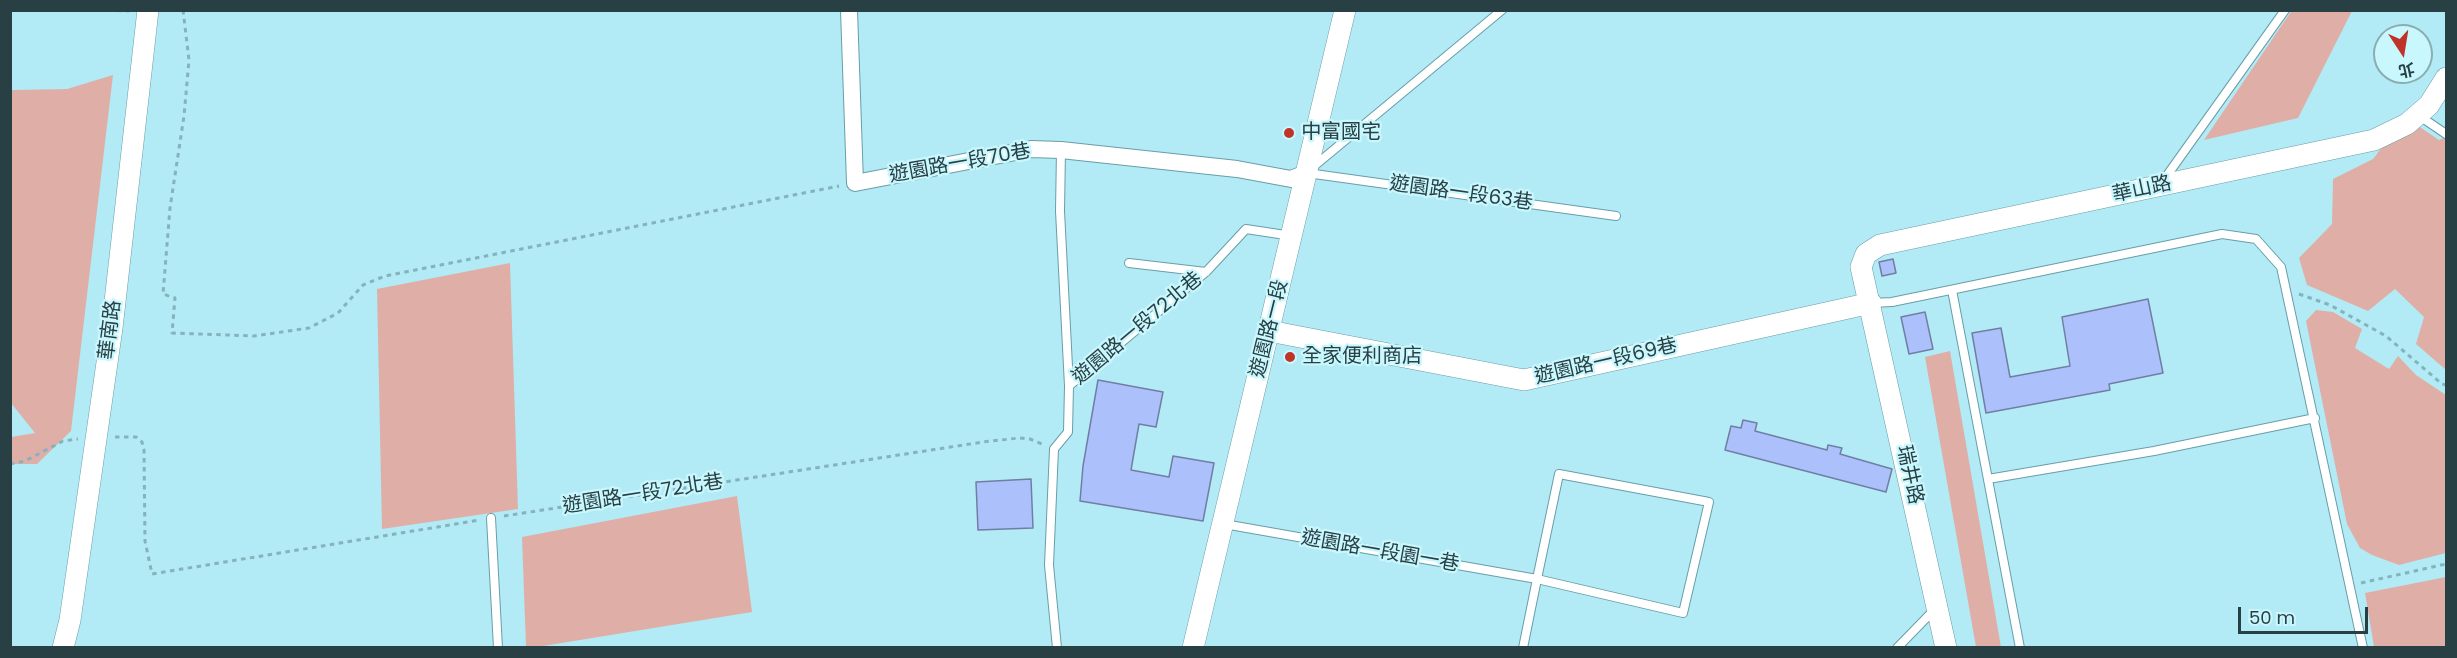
<!DOCTYPE html>
<meta charset="utf-8">
<style>
body{margin:0}
#map{position:relative;width:2457px;height:658px;overflow:hidden;background:#b2ebf5;font-family:Poppins,"Noto Sans TC",sans-serif}
canvas{display:block}
.frame{position:absolute;inset:0;border:12px solid #283f43;pointer-events:none}
.north{position:absolute;left:2373px;top:24px;width:60px;height:60px;box-sizing:border-box;background:#c9f7fe;border:2px solid #89adb3;border-radius:50%;rotate:168deg;font-size:16px;font-weight:700;line-height:24px;text-align:center;color:#283f43}
.north::after{content:'';display:block;margin:auto;width:21px;height:27px;background:#c03327;clip-path:polygon(50% 0,100% 100%,50% 72%,0 100%)}
.scale{position:absolute;left:2238px;top:607px;width:130px;height:27px;box-sizing:border-box;border:3px solid #283f43;border-top:0;padding-left:8px;font-size:18px;line-height:21px;white-space:nowrap;color:#283f43;-webkit-text-stroke:4px #c9f7fe;paint-order:stroke}
</style>
<div id="map">
<canvas width="2457" height="658"></canvas>
<div class="frame"></div>
<div class="north">北</div>
<div class="scale">50 m</div>
</div>
<script>
const ctx = document.querySelector('canvas').getContext('2d');
ctx.lineJoin = 'round';
function fill(path, color) {
  ctx.fillStyle = color;
  ctx.fill(path, 'evenodd');
}
function poly(rows) {
  const path = new Path2D();
  for (const r of rows) {
    path.moveTo(r[0], r[1]);
    for (let i = 2; i < r.length; i += 2) path.lineTo(r[i], r[i + 1]);
  }
  return path;
}
function stroke(path, color, width, dash) {
  ctx.strokeStyle = color;
  ctx.lineWidth = width;
  ctx.lineCap = dash ? 'butt' : 'round';
  ctx.setLineDash(dash || []);
  ctx.stroke(path);
}
function label(font, color, halo, rows, align = 'center') {
  ctx.font = font + ' Poppins,"Noto Sans TC",sans-serif';
  ctx.lineWidth = 4.5;
  ctx.setLineDash([]);
  ctx.textBaseline = 'middle';
  ctx.strokeStyle = halo;
  ctx.fillStyle = color;
  for (const [text, x, y, turn = 0] of rows) {
    ctx.save();
    ctx.translate(x, y);
    ctx.rotate((+turn || 0) * Math.PI / 180);
    ctx.textAlign = isNaN(turn) ? turn : align;
    if (halo) ctx.strokeText(text, 0, 0);
    ctx.fillText(text, 0, 0);
    ctx.restore();
  }
}
fill(poly([
 [2292,10,2352,11,2298,118,2204,140],
 [113,75,71,431,37,464,11,464,11,437,35,433,11,403,11,90,67,89],
 [2411,121,2439,140,2446,137,2446,370,2416,344,2424,317,2395,289,2368,311,2307,285,2299,258,2332,224,2333,179,2373,159,2389,138],
 [510,263,518,509,382,529,377,289],
 [2316,310,2333,312,2362,329,2355,348,2389,369,2398,356,2416,375,2446,395,2446,553,2399,565,2372,555,2360,548,2347,524,2306,321],
 [1950,351,2001,647,1976,647,1925,357],
 [737,496,752,612,537,647,526,647,522,537],
 [2446,577,2446,647,2374,647,2365,593]
]), '#dfafa7');
const building = poly([
 [1893,259,1896,273,1882,276,1879,262,1893,259],
 [2148,299,2163,373,2109,384,2110,390,1986,413,1972,333,2001,328,2010,377,2070,366,2062,317,2148,299],
 [1925,312,1933,349,1909,354,1901,317,1925,312],
 [1098,380,1163,392,1156,427,1139,424,1131,470,1169,477,1173,456,1214,463,1203,521,1080,501,1083,466,1098,380],
 [1743,420,1757,423,1755,431,1827,450,1828,445,1842,448,1840,454,1892,469,1886,492,1725,450,1731,426,1741,428,1743,420],
 [1031,479,1033,528,978,530,976,482,1031,479]
]);
fill(building, '#acc1fb');
stroke(building, '#717ea4', 1.5);
const service = poly([
 [2418,115,2446,134],
 [1061,150,1060,211,1069,386],
 [1313,167,1502,10],
 [1307,173,1616,216],
 [2163,181,2285,10],
 [1129,263,1206,272],
 [1952,290,2020,648],
 [1871,303,1892,302,2222,234,2256,239,2281,267,2363,648],
 [1988,479,2154,451,2315,418],
 [491,518,498,648],
 [1224,524,1537,579,1683,613,1709,502,1559,474,1537,579,1523,648],
 [1057,648,1049,565,1054,449,1068,432,1069,386,1206,272,1246,229,1292,236],
 [1897,648,1935,609]
]);
const minor = poly([
 [849,10,855,183,1031,149,1061,150,1237,169,1291,179,1306,173]
]);
const tertiary = poly([
 [1269,331,1524,380,1871,303],
 [63,648,70,620,112,328,148,10],
 [1193,648,1345,10],
 [1946,648,1861,267,1866,254,1880,245,2374,140,2407,124,2429,105,2446,78]
]);
stroke(service, '#689ea8', 10);
stroke(minor, '#689ea8', 18);
stroke(tertiary, '#689ea8', 22);
stroke(poly([
 [108,10,129,11],
 [183,10,189,60,184,116,170,208,163,294,175,298,172,333,254,336,309,328,338,313,363,285,385,276,839,186],
 [2299,294,2330,305,2386,336,2442,384,2446,385],
 [115,437,136,437,142,442,144,450,145,541,152,574,480,520],
 [10,464,25,461,63,441,78,439],
 [504,516,983,442,1019,438,1030,439,1042,444],
 [2361,583,2446,564]
]), '#85b3bb', 3, [4.5, 4.5]);
stroke(service, '#fff', 8);
stroke(minor, '#fff', 16);
stroke(tertiary, '#fff', 21);
for (const [x, y, r, color] of [
 [1289,133,6,"#c03327"],
 [1290,357,6,"#c03327"]
]) {
  const dot = new Path2D();
  dot.arc(x, y, r, 0, 2 * Math.PI);
  ctx.fillStyle = color;
  ctx.fill(dot);
  stroke(dot, '#c9f7fe', 2);
}
label('20px', '#283f43', '#c9f7fe', [
 ["中富國宅",1301,133],
 ["全家便利商店",1302,357]
], 'left');
label('20px', '#283f43', '#c9f7fe', [
 ["遊園路一段70巷",960,164,-10],
 ["華山路",2142,190,-12],
 ["遊園路一段63巷",1461,194,8],
 ["遊園路一段72北巷",1138,329,-40],
 ["遊園路一段",1270,329,-76],
 ["華南路",111,330,-83],
 ["遊園路一段69巷",1606,362,-13],
 ["瑞井路",1909,475,78],
 ["遊園路一段72北巷",643,495,-9],
 ["遊園路一段園一巷",1380,552,10]
]);
</script>
